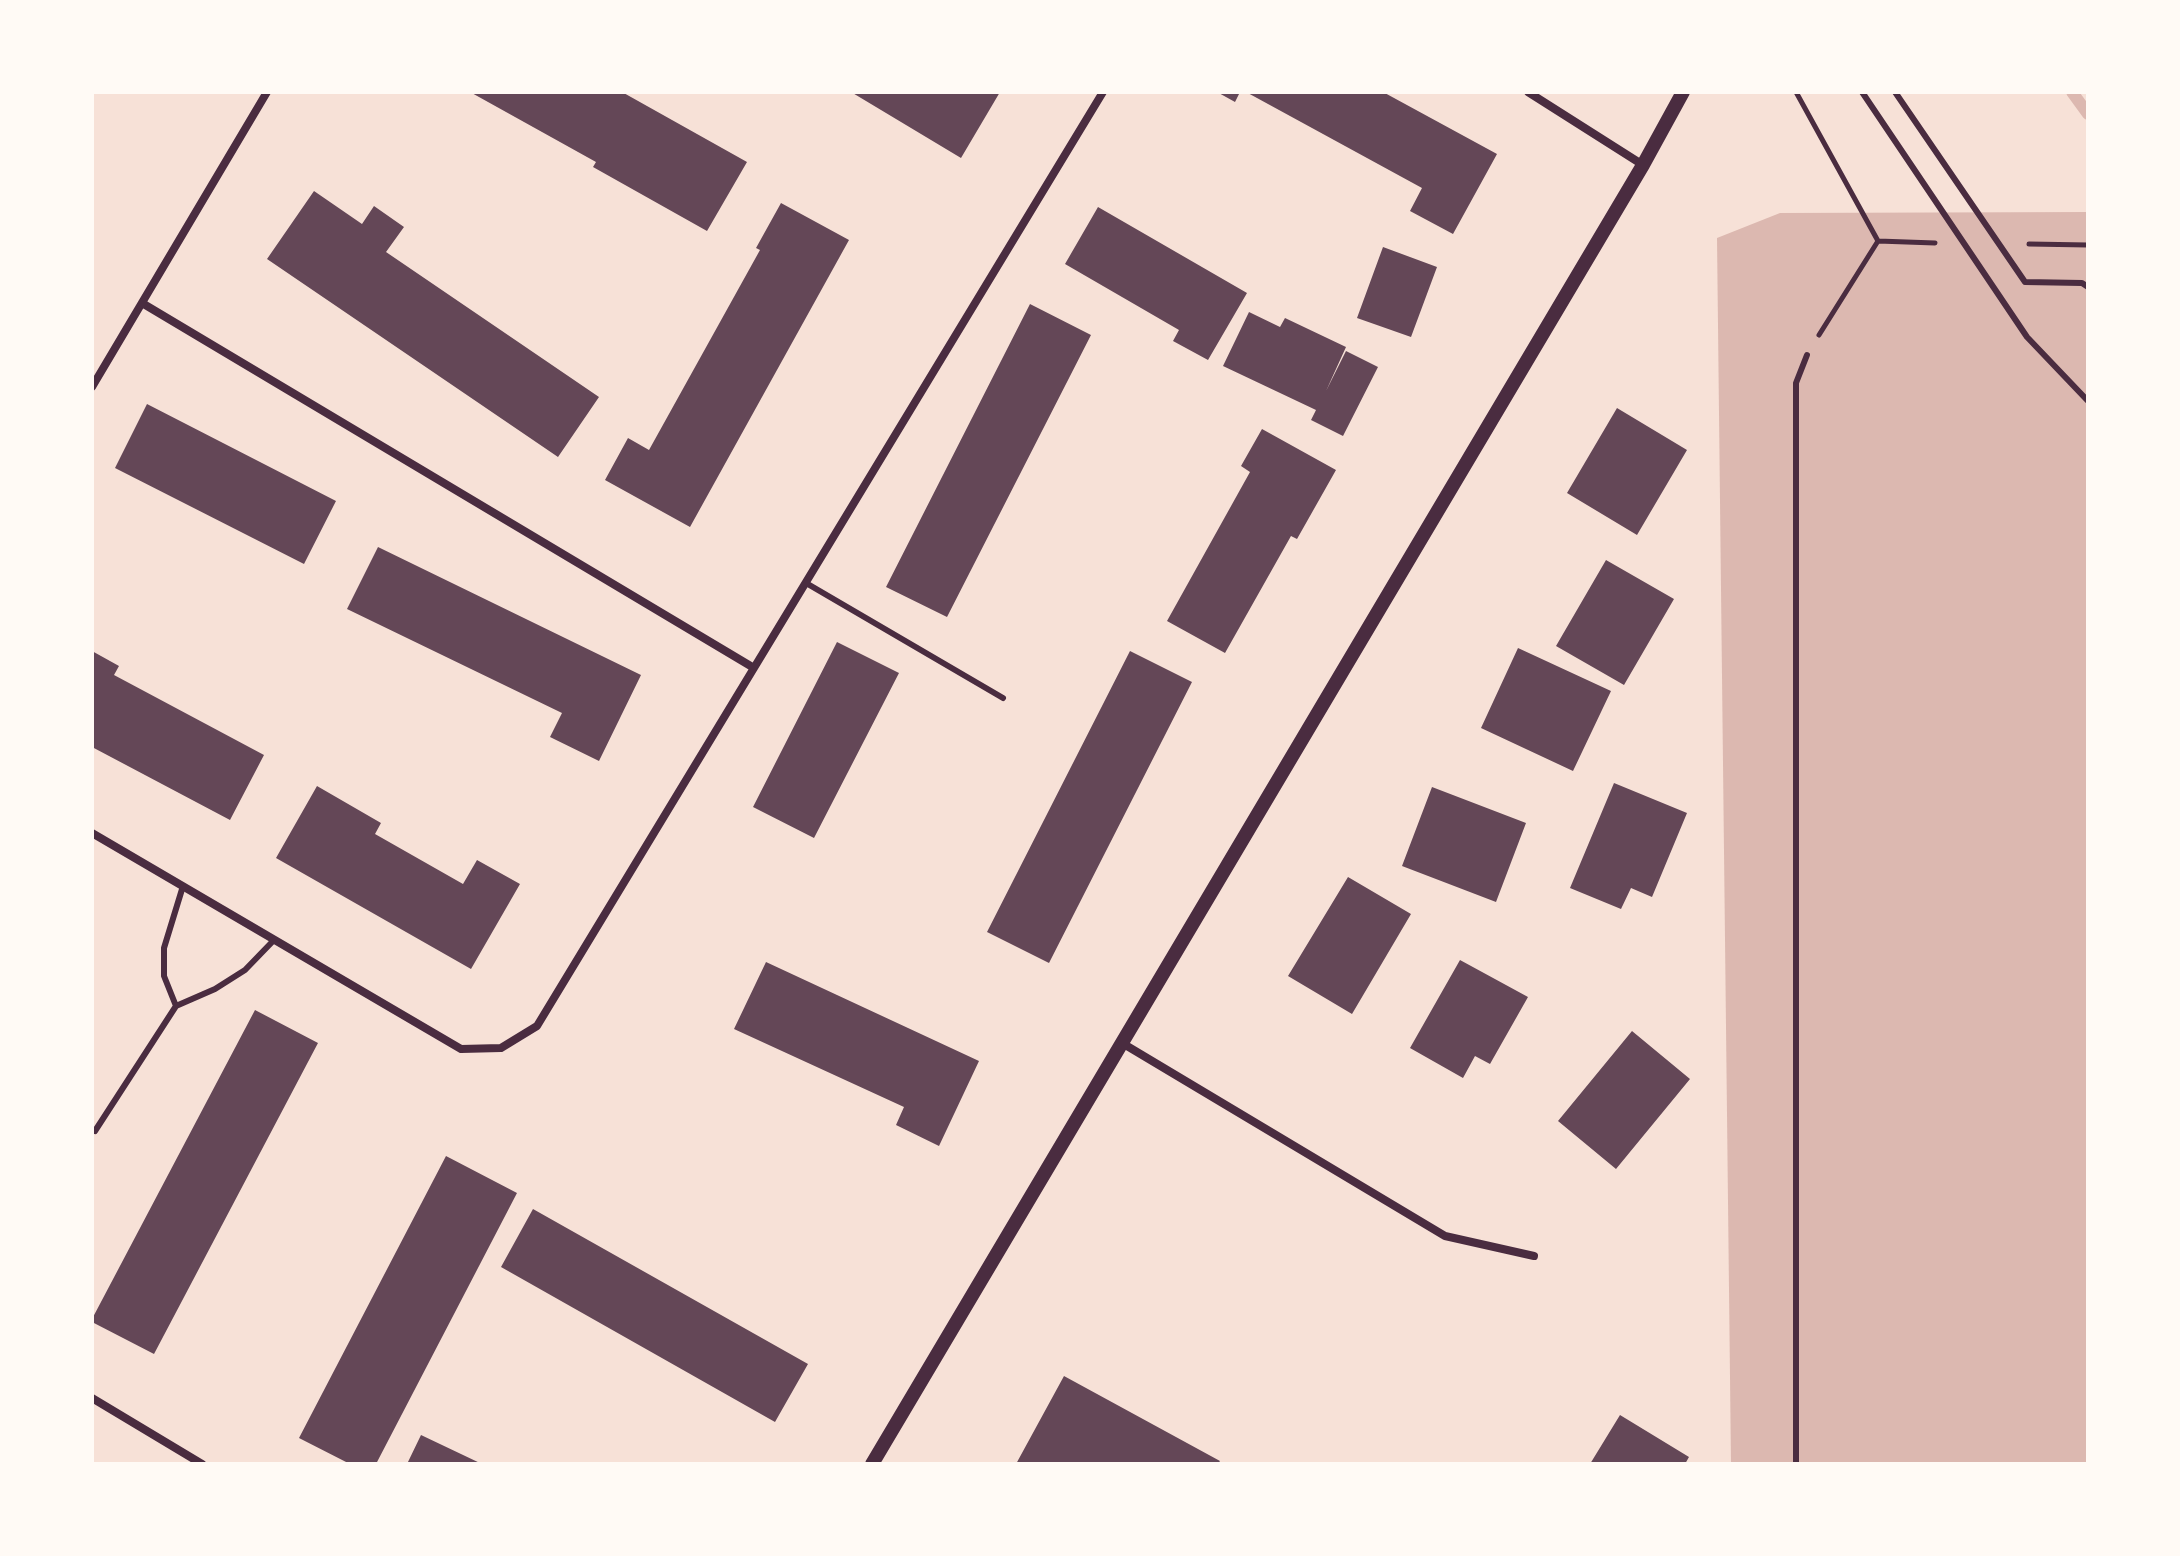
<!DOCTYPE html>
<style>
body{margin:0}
#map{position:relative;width:2180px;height:1556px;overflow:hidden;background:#f7e1d7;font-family:"IBM Plex Sans",sans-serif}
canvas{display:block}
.frame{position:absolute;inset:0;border:94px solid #fffaf5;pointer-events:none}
</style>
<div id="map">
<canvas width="2180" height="1556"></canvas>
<div class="frame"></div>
</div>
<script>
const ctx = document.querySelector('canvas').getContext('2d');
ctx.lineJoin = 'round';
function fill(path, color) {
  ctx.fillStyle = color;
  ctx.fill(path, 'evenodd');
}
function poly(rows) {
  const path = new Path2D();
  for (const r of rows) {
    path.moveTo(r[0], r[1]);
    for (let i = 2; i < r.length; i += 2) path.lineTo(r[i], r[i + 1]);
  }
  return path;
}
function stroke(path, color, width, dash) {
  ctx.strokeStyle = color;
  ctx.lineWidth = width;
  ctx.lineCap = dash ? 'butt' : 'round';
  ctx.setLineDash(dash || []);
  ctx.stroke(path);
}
fill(poly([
 [2088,212,2088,1464,1731,1464,1717,238,1780,213]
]), '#dcb8b0');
stroke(poly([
 [2072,92,2088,114]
]), '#dcb8b0', 12);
fill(poly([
 [470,92,622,92,747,162,707,231,593,167,596,162],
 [851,92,1000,92,961,158],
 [1217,92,1240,92,1235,102],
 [1246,92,1383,92,1497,154,1453,234,1410,211,1422,188],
 [314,191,362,224,374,206,404,227,386,252,599,397,558,457,267,259],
 [781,203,849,240,690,527,605,480,628,438,649,450,760,250,756,248],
 [1098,207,1247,293,1208,360,1173,341,1179,330,1065,264],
 [1383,247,1437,267,1411,337,1357,318],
 [1030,304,1091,335,947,617,886,587],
 [1249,312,1280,327,1285,318,1346,347,1326,391,1346,351,1378,367,1343,436,1311,420,1316,410,1223,366],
 [147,404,336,501,304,564,115,468],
 [1617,408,1687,450,1637,535,1567,493],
 [1262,429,1336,470,1297,539,1291,536,1225,653,1167,621,1250,472,1241,466],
 [378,547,641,675,599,761,550,737,562,713,347,609],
 [1606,560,1674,599,1624,685,1556,646],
 [837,642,899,673,814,838,753,807],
 [1518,648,1611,691,1573,771,1481,728],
 [92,651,119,666,114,675,264,755,230,820,92,747],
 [1130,651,1192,682,1049,963,987,932],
 [1614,783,1687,813,1652,897,1631,888,1621,909,1570,888],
 [317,786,381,823,375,834,463,884,477,860,520,884,471,969,276,858],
 [1432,787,1526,823,1496,902,1402,866],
 [1348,877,1411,914,1352,1014,1288,976],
 [1460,960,1528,997,1490,1064,1475,1056,1463,1078,1410,1048],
 [766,962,979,1061,939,1146,896,1125,904,1107,734,1029],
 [255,1010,318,1043,154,1354,92,1322,92,1319],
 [1632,1031,1690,1079,1616,1169,1558,1121],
 [446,1156,517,1193,376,1464,350,1464,299,1438],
 [533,1209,808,1364,775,1422,501,1267],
 [1064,1376,1220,1461,1218,1464,1016,1464],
 [1620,1415,1689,1457,1685,1464,1590,1464],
 [421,1435,482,1464,407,1464]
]), '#644757');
stroke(poly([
 [1796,92,1878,241,1935,243],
 [2029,244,2088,245],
 [1819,335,1878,241]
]), '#4a2c40', 5);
stroke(poly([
 [1862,92,2027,337,2088,401],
 [1895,92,2025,282,2082,283,2088,287],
 [806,583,1003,698],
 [176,1006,164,976,164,948,183,886],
 [95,1131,176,1006,215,989,245,970,274,940],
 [1796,1464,1796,383,1807,355]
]), '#4a2c40', 6);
stroke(poly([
 [1528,92,1643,165],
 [142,303,754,668],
 [92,387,267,92],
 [92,833,461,1049,501,1048,537,1026,1103,92],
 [1122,1043,1445,1236,1534,1256],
 [92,1398,202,1464]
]), '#4a2c40', 8);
stroke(poly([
 [872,1464,1643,165,1683,92]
]), '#4a2c40', 14);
</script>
